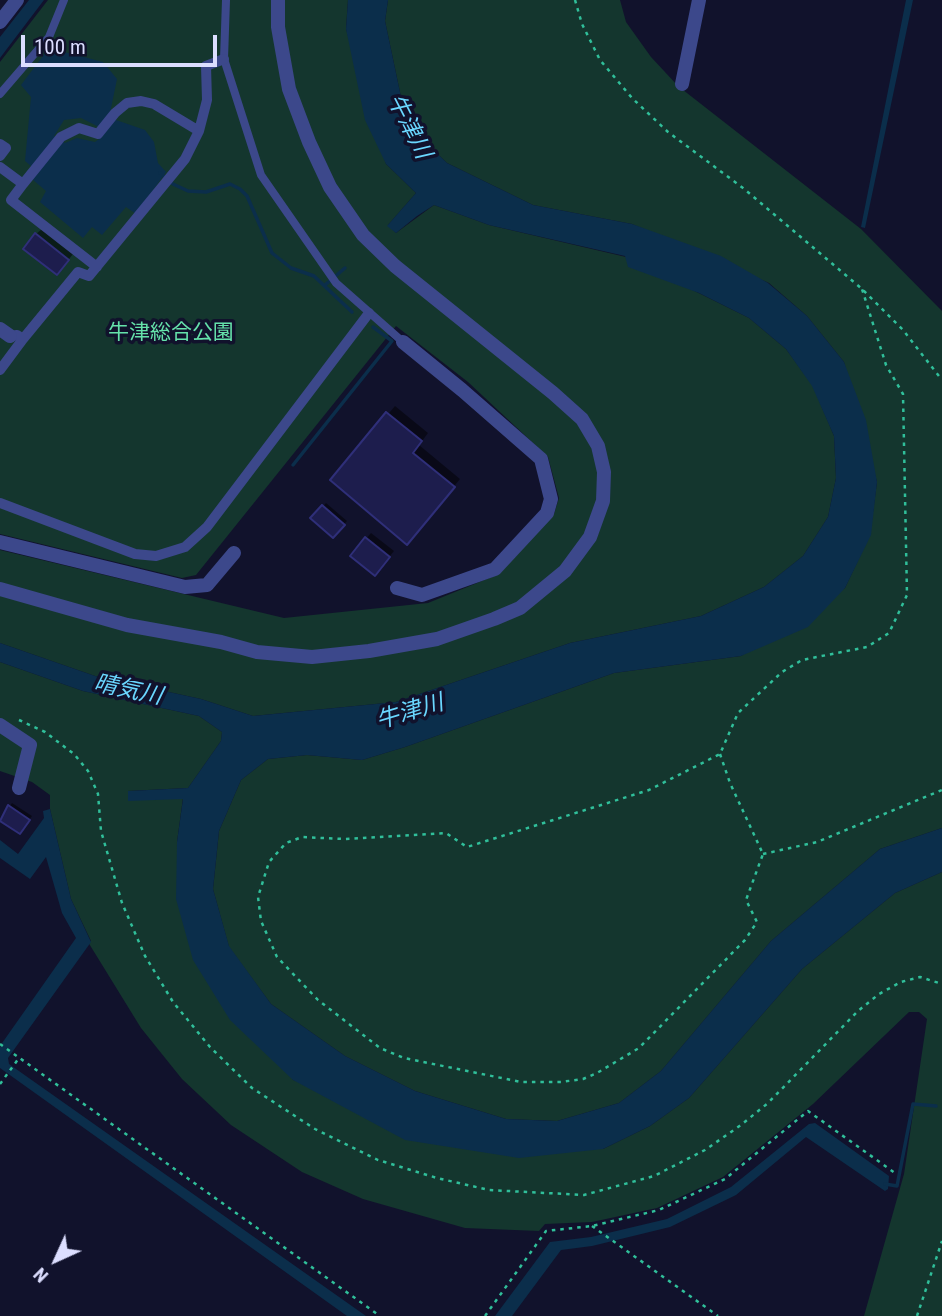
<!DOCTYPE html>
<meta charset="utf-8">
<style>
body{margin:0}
#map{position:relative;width:942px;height:1316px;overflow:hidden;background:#11122c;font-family:"Roboto Condensed",sans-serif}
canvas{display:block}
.north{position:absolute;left:21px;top:1225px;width:70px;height:70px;-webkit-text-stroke:5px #11122c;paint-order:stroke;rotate:225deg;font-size:19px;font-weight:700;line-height:28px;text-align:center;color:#dcdeff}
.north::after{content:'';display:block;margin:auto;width:24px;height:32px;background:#dcdeff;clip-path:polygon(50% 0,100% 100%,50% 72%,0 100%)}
.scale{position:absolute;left:21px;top:35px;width:196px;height:32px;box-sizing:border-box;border:4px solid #dcdeff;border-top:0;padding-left:9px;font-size:21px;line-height:24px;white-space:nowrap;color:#dcdeff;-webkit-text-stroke:5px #11122c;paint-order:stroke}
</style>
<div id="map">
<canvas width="942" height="1316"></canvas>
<div class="north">N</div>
<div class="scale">100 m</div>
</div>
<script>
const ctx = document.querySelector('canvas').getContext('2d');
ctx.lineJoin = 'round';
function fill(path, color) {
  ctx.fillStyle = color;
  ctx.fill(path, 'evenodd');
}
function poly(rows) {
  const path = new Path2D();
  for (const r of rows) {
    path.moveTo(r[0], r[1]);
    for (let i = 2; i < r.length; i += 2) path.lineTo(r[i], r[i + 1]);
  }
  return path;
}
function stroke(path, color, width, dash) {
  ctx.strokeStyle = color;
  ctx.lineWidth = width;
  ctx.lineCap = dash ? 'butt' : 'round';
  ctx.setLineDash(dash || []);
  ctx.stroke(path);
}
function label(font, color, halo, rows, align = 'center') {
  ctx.font = font + ' "Roboto Condensed","Noto Sans JP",sans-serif';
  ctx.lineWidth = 7;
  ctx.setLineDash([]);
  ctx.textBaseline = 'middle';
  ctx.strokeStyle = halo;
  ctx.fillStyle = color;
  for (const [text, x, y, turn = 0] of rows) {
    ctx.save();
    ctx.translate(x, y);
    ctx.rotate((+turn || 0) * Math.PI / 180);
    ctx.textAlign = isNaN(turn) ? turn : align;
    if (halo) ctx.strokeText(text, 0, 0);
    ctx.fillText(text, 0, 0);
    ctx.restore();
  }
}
fill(poly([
 [48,0,348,0,346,29,386,164,416,193,388,225,396,233,434,205,489,225,626,257,749,318,786,349,813,386,834,436,836,478,828,517,803,556,764,587,701,616,570,643,396,702,253,716,201,699,95,676,0,643,0,550,284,618,428,603,499,574,554,514,559,498,548,457,468,382,396,326,196,575,182,578,0,534,0,62],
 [388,0,620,0,626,22,651,57,678,86,861,229,942,311,942,828,880,849,771,941,661,1071,619,1103,557,1121,506,1119,415,1091,345,1056,271,1004,229,947,213,889,219,831,241,780,268,759,307,755,362,760,405,747,614,673,741,656,845,588,870,535,877,482,844,362,807,316,769,283,632,224,533,205,447,163,421,138,401,97,385,21],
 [0,662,83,691,199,716,222,732,221,741,188,788,128,791,128,800,183,798,177,842,293,1080,603,1149,650,1126,689,1098,802,969,895,893,942,872,942,1316,864,1316,904,1174,927,1019,919,1012,909,1012,813,1104,723,1177,657,1208,592,1222,545,1224,539,1231,465,1228,363,1199,302,1172,231,1125,182,1079,141,1028,88,942,91,941,71,899,50,809,50,795,32,782,0,771]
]), '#14362e');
fill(poly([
 [29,0,44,0,0,58,0,37],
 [348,0,388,0,385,21,401,97,421,138,447,163,533,205,632,224,721,256,768,283,807,316,844,362,866,420,877,482,871,535,845,588,808,627,741,656,614,673,405,747,362,760,307,755,268,759,241,780,219,831,213,889,229,946,271,1004,345,1056,415,1091,506,1119,557,1121,619,1103,661,1071,771,941,880,849,942,828,942,872,895,893,802,969,689,1098,650,1126,603,1149,519,1158,405,1140,293,1080,230,1020,193,960,176,899,177,842,183,799,128,801,128,791,188,788,221,741,222,732,199,716,83,691,0,662,0,643,95,676,201,699,253,716,396,702,570,643,701,616,764,587,803,556,828,517,836,478,834,436,812,386,786,349,749,318,699,293,628,267,625,256,489,225,434,205,417,216,396,233,387,226,416,193,386,164,365,120,346,29],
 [906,0,913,0,865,228,861,227],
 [49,48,103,62,117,79,110,113,116,120,145,130,154,142,158,163,166,172,136,214,126,207,102,235,92,227,83,238,40,202,46,191,32,179,37,171,25,161,31,97,21,85],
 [81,118,99,127,103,136,95,142,77,138,65,143,54,136,64,120],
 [50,809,71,899,91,942,8,1058,9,1064,366,1316,347,1316,0,1068,0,1046,76,938,62,913,46,857,30,879,0,858,0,840,18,854,44,818,43,811],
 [815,1123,889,1176,888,1189,885,1191,806,1137,736,1195,670,1227,592,1246,561,1250,512,1316,495,1316,550,1242,591,1237,667,1219,731,1187,809,1124]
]), '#0b2e4b');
fill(poly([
 [42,229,73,254,62,268,36,234],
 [395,406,428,433,419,445,460,479,414,535,333,480],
 [326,503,347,521,333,536,313,518],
 [371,533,394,551,380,568,352,555],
 [12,803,32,816,20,832,1,819]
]), '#0007');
stroke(poly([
 [160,173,173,184,188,191,206,192,230,184,240,189,247,196,272,253,291,268,314,276,352,312],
 [325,285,345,268],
 [293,465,392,341,373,327],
 [885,1184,897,1186,913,1104,936,1106]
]), '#0b2e4b', 3.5);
const building = poly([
 [35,233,69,260,57,275,23,249,35,233],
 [386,412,422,441,413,453,455,487,407,545,330,480,386,412],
 [322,505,345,525,333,538,310,518,322,505],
 [365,537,390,557,375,576,350,556,365,537],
 [8,805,30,820,20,834,0,821,8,805]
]);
fill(building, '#1d1d4d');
stroke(building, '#2f2f79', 2);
stroke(poly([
 [575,0,582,24,600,60,632,98,668,132,743,188,862,289,903,330,942,380],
 [19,720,45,732,74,754,88,771,98,794,101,831,122,903,145,956,173,1002,210,1047,252,1088,315,1129,378,1160,437,1178,489,1190,584,1195,654,1176,705,1150,741,1125,768,1103,858,1011,879,994,901,982,920,977,942,984],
 [720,754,730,783,763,854,746,900,757,922,745,940,639,1048,597,1073,583,1079,561,1082,521,1082,404,1058,380,1048,318,1000,277,957,261,921,258,897,269,862,286,843,302,837,344,839,446,833,467,847,649,790,720,754,738,713,782,672,802,660,867,647,889,633,907,595,903,394,886,365,862,289],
 [763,854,817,842,942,790],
 [0,1044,380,1316],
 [0,1084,19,1058],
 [592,1226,718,1316],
 [485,1316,546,1231,592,1226,659,1210,725,1179,808,1111,895,1173],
 [917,1316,942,1241]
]), '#30bf9a', 2.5, [3.5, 5]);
stroke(poly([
 [226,0,224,59,261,175,336,283,403,342],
 [0,94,49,37,64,0]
]), '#3c488b', 8);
stroke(poly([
 [0,144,6,148,0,156],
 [0,167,23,184,11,200,97,267],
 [23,184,61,137,79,128,98,134,115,113,127,103,141,101,154,104,199,131],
 [10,336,17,335,23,339,78,272,89,276,185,159,199,131,207,100,206,66,224,59],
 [0,370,23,339],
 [0,503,135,554,156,556,185,547,207,527,369,313]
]), '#3c488b', 10);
stroke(poly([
 [0,22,17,0],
 [682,84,699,0],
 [0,542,185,587,207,585,234,553],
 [397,588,422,595,495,569,547,513,551,499,541,459,462,390,403,342],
 [0,589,127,625,221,642,257,652,312,657,369,651,437,639,494,619,520,608,565,571,590,537,603,501,604,472,598,446,582,419,553,393,395,266,363,235,330,187,309,142,289,89,278,27,278,0],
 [0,725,30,745,19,788]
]), '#3c488b', 14);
stroke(poly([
 [0,329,10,336]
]), '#3c488b', 14);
label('21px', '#65e2aa', '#11122c', [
 ["牛津総合公園",171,334]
]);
label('italic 23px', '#6ad7ff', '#11122c', [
 ["牛津川",408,127,63],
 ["晴気川",128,691,12],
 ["牛津川",410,713,-17]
]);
</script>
